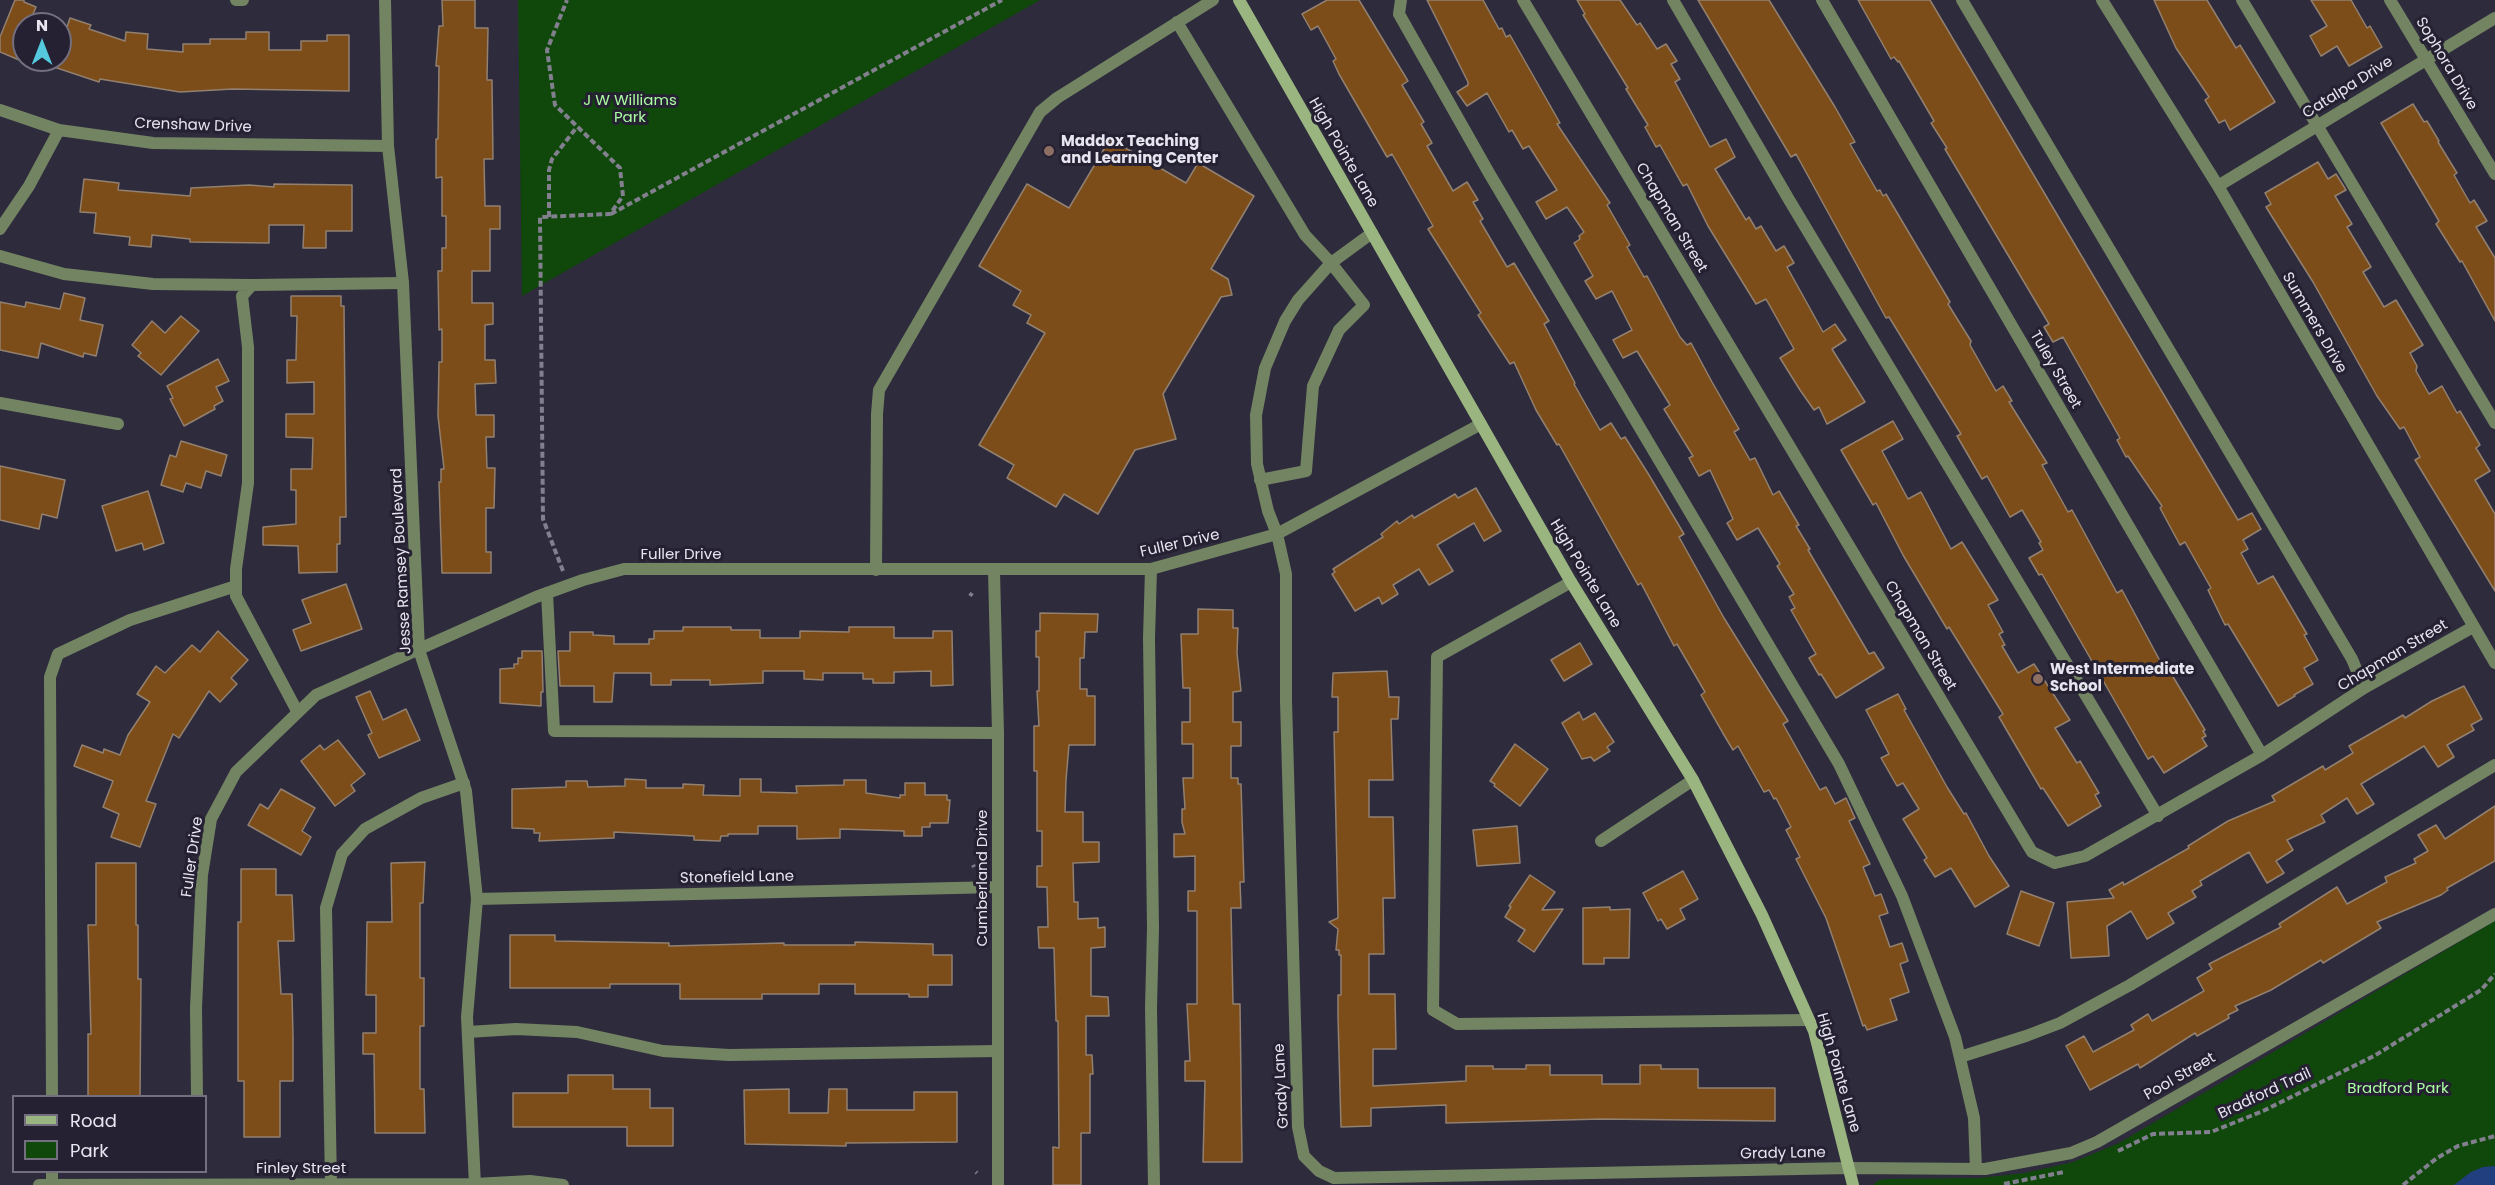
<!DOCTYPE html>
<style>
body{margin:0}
#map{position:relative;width:2495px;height:1185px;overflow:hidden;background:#2e2b3c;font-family:Poppins,sans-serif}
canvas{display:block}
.legend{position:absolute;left:12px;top:1095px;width:195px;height:78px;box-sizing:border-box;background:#252132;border:2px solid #736f7e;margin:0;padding:8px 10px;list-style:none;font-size:18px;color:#e7e5f0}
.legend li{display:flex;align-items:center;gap:12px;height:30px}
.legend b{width:30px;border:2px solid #736f7e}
.north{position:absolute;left:12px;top:12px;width:60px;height:60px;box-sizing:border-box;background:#252132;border:2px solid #736f7e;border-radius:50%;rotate:0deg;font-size:16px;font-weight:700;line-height:24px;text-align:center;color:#e7e5f0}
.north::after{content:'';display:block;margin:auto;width:21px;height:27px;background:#55cadf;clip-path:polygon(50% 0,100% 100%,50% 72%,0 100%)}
</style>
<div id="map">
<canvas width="2495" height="1185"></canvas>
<ul class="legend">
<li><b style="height:8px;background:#9ab580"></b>Road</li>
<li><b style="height:16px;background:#10470b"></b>Park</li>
</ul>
<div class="north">N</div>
</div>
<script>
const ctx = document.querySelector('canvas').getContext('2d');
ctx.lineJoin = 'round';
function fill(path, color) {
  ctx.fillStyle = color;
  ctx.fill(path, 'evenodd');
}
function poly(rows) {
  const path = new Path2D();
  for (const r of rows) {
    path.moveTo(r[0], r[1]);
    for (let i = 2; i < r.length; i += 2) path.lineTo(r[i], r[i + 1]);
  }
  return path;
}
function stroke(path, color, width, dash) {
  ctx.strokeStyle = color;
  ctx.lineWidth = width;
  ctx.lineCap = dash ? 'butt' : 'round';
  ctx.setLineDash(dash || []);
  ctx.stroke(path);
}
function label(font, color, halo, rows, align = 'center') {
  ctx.font = font + ' Poppins,sans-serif';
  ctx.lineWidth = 6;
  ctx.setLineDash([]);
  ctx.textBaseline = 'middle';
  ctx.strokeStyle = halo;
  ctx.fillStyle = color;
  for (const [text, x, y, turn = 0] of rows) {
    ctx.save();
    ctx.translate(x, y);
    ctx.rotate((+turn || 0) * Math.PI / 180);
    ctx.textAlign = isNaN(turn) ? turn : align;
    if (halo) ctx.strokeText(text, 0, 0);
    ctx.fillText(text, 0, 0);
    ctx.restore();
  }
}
fill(poly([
 [518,0,1040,0,522,296],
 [2495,921,2495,1185,1873,1185,1879,1180,1887,1179,1979,1178,2025,1173,2073,1162,2119,1143]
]), '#10470b');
fill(poly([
 [2495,1166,2495,1185,2454,1185,2471,1172,2483,1167]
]), '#213e7e');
const building = poly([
 [15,0,24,0,24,2,36,7,29,24,24,24,24,62,0,52,0,37,15,0],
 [442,0,475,0,475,28,488,28,487,80,492,80,493,159,484,159,485,206,500,206,500,229,490,229,490,271,472,271,472,303,493,303,493,324,485,325,485,360,495,360,496,383,475,384,476,415,494,415,494,437,486,437,487,468,495,468,494,508,486,508,486,552,491,552,491,573,442,573,439,482,441,482,441,469,444,469,438,416,439,362,442,362,442,329,439,330,438,271,442,271,442,248,446,248,446,216,442,216,442,177,436,178,436,139,438,139,439,66,436,66,439,26,443,26,442,0],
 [1327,0,1359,0,1408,81,1402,85,1424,122,1421,124,1432,143,1427,146,1453,191,1467,182,1478,200,1473,202,1483,219,1480,221,1507,267,1514,263,1549,321,1544,324,1575,383,1574,384,1600,430,1611,423,1621,439,1625,437,1649,475,1684,534,1679,537,1724,618,1788,721,1783,724,1820,790,1826,787,1835,804,1846,798,1855,818,1849,821,1870,864,1863,867,1875,896,1881,894,1888,913,1879,916,1890,947,1902,943,1908,961,1900,964,1909,992,1890,999,1897,1020,1867,1030,1865,1025,1863,1026,1826,918,1796,859,1800,857,1786,830,1791,827,1776,798,1774,799,1769,790,1764,792,1738,746,1733,750,1724,735,1701,695,1705,692,1677,644,1674,646,1641,583,1638,585,1559,444,1557,445,1536,410,1514,362,1510,364,1478,315,1481,313,1428,229,1433,226,1392,154,1387,157,1339,74,1333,61,1336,59,1318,26,1311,30,1302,14,1327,0],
 [1427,0,1483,0,1499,29,1502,28,1506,37,1510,35,1560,123,1557,124,1610,203,1607,205,1630,245,1627,247,1644,277,1647,276,1680,337,1687,345,1691,343,1712,382,1739,429,1734,432,1750,460,1755,458,1773,495,1779,491,1799,525,1796,526,1810,549,1808,550,1869,654,1874,652,1884,668,1836,698,1821,674,1819,675,1809,658,1816,654,1791,610,1795,608,1789,597,1794,594,1777,566,1780,564,1758,528,1737,540,1727,523,1733,519,1710,470,1699,476,1689,458,1693,456,1664,409,1670,405,1637,351,1623,358,1613,340,1632,330,1612,291,1596,299,1585,281,1593,276,1574,243,1580,239,1579,236,1584,232,1567,207,1546,219,1536,202,1557,190,1529,146,1523,149,1512,130,1509,132,1487,93,1467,106,1457,92,1468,85,1468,82,1427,0],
 [1577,0,1620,0,1637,25,1640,23,1657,49,1666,44,1677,61,1671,64,1680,79,1675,82,1710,147,1726,139,1735,157,1715,169,1746,220,1749,217,1756,229,1761,226,1776,251,1784,246,1794,263,1787,267,1823,332,1835,324,1846,340,1832,349,1865,402,1827,424,1819,407,1814,410,1800,390,1780,358,1794,349,1766,299,1756,304,1708,226,1687,184,1683,186,1660,145,1656,147,1645,127,1648,125,1626,89,1628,88,1583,15,1585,14,1577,0],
 [1698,0,1769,0,1835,107,1855,142,1850,144,1877,191,1880,190,1883,196,1886,194,1950,302,1948,304,1971,341,1970,345,1996,391,2003,386,2012,401,2009,402,2047,463,2042,465,2068,512,2072,510,2117,593,2122,590,2166,672,2169,670,2205,730,2203,731,2206,736,2202,738,2207,746,2164,773,2153,756,2148,759,2042,574,2039,575,2029,558,2043,550,2039,543,2041,542,2022,510,2010,517,1987,476,1982,479,1957,436,1961,434,1889,317,1886,318,1796,154,1791,157,1698,0],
 [1858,0,1930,0,2238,520,2252,513,2261,529,2243,540,2248,549,2241,553,2258,584,2273,576,2307,634,2304,635,2318,660,2304,668,2313,684,2294,695,2295,696,2278,706,2228,624,2225,625,2208,590,2211,588,2185,542,2180,545,2160,508,2162,506,2128,456,2126,457,2117,440,2120,438,2063,337,2053,342,2044,327,2049,324,1945,149,1947,148,1931,123,1934,121,1899,61,1898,62,1894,57,1891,59,1858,0],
 [2154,0,2207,0,2236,48,2240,45,2275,102,2230,130,2225,120,2219,123,2205,100,2209,97,2176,48,2154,0],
 [2311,0,2351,0,2367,28,2370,26,2382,47,2349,66,2337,46,2321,56,2310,36,2327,26,2311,0],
 [70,18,91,25,89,29,125,41,126,32,148,34,147,49,183,52,183,44,210,44,210,39,246,39,246,32,269,32,269,50,301,50,301,41,327,41,327,35,349,35,349,91,233,89,180,92,100,79,99,82,54,67,56,60,60,60,60,48,70,18],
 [2413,104,2424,122,2427,121,2439,141,2438,142,2457,173,2454,175,2470,203,2474,200,2487,221,2476,227,2495,258,2495,321,2462,261,2460,262,2436,224,2439,221,2381,123,2413,104],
 [1110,139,1186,183,1198,163,1254,196,1211,269,1228,279,1232,295,1221,297,1163,394,1176,439,1135,450,1098,514,1064,494,1056,507,1007,478,1014,465,979,445,1045,333,1027,323,1031,315,1013,305,1021,291,979,266,1027,184,1069,208,1110,139],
 [2318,162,2328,179,2336,174,2346,190,2335,196,2352,224,2347,227,2371,267,2363,272,2384,307,2396,300,2423,345,2410,353,2417,366,2416,371,2429,394,2442,386,2457,413,2460,411,2480,445,2476,448,2490,471,2475,480,2495,514,2495,591,2415,460,2420,457,2404,427,2400,429,2377,396,2313,282,2266,207,2271,204,2265,193,2318,162],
 [84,179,119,183,118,190,190,196,191,188,249,185,274,187,274,184,352,185,352,231,326,231,326,248,303,248,304,225,269,225,269,243,190,242,190,239,152,235,151,247,129,245,130,237,94,233,96,213,80,212,84,179],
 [64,293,85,298,80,320,103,325,96,356,84,353,83,357,41,343,38,358,0,350,0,302,25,307,26,302,60,309,64,293],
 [291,296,341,296,341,306,344,306,346,517,340,517,340,544,337,544,337,572,299,573,298,546,263,545,263,527,296,524,296,490,291,490,291,469,312,469,313,438,286,437,286,414,314,414,314,382,287,383,287,360,296,360,297,316,291,316,291,296],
 [181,316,199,331,161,375,138,356,141,353,132,345,152,321,165,333,181,316],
 [218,359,229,381,216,387,223,401,214,406,215,409,184,426,170,399,173,398,167,386,218,359],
 [1893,421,1903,439,1882,451,1908,499,1921,492,1951,549,1962,542,1998,600,1988,605,2003,632,1999,634,2005,645,2002,646,2018,673,2034,664,2070,720,2055,728,2077,763,2080,761,2099,793,2095,795,2101,806,2068,826,2043,788,2041,789,1999,717,2003,714,1949,627,1947,629,1903,555,1876,503,1873,505,1841,450,1893,421],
 [181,441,227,455,221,476,206,471,201,488,186,483,183,492,161,485,170,455,176,457,181,441],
 [0,466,65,480,57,518,42,514,39,529,0,520,0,466],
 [1476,488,1501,531,1484,541,1474,523,1437,545,1453,571,1429,585,1419,569,1393,585,1398,594,1382,604,1379,597,1355,611,1332,574,1335,572,1333,569,1383,537,1381,534,1397,521,1399,524,1412,515,1414,518,1455,494,1458,498,1476,488],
 [148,491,164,543,144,550,142,543,116,551,102,506,148,491],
 [346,584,362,629,301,651,293,630,311,623,302,600,346,584],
 [1198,609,1233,610,1233,628,1238,628,1237,653,1241,691,1233,692,1233,722,1241,722,1241,746,1231,746,1231,778,1238,778,1238,784,1241,784,1244,882,1240,882,1241,908,1231,908,1233,1004,1240,1004,1242,1162,1203,1162,1205,1081,1185,1081,1185,1061,1190,1061,1187,1004,1197,1004,1197,911,1188,911,1188,891,1195,891,1195,856,1174,857,1174,834,1185,834,1182,822,1182,809,1185,809,1183,778,1193,778,1193,744,1182,744,1182,722,1190,722,1190,688,1183,688,1181,634,1198,634,1198,609],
 [1040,613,1098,614,1097,632,1085,632,1084,658,1080,658,1080,689,1087,689,1087,696,1095,696,1095,745,1069,745,1066,780,1065,812,1083,812,1083,842,1099,842,1099,862,1073,863,1074,902,1078,902,1078,919,1098,918,1098,928,1105,927,1105,947,1091,948,1091,996,1108,997,1109,1016,1086,1016,1086,1055,1092,1055,1093,1074,1090,1074,1090,1133,1081,1133,1081,1185,1053,1185,1053,1147,1059,1148,1058,1021,1056,1021,1054,948,1039,948,1038,927,1048,927,1047,887,1037,887,1037,866,1042,866,1042,831,1037,831,1037,771,1034,771,1034,726,1039,726,1037,691,1039,691,1039,657,1036,657,1036,631,1040,631,1040,613],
 [683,627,731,627,731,630,760,630,760,638,800,638,800,631,849,632,849,627,894,627,894,638,933,638,933,631,952,631,953,685,931,686,931,671,894,672,894,683,873,683,873,679,863,679,863,673,823,673,823,680,804,679,804,671,763,671,763,683,710,685,710,680,671,680,671,685,651,685,651,673,614,673,612,702,594,702,594,686,560,686,558,651,570,651,570,632,593,632,593,635,614,636,614,644,649,644,649,639,654,639,654,631,683,631,683,627],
 [218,631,248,660,231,678,237,684,220,702,209,691,179,738,173,734,146,801,156,804,140,847,111,837,119,814,103,807,113,781,74,766,82,745,103,753,104,749,120,755,128,735,150,702,137,694,156,666,165,673,192,645,200,652,218,631],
 [1580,643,1592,664,1564,681,1551,660,1580,643],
 [522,651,542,651,543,692,541,692,541,706,500,703,500,669,514,668,514,664,518,664,518,658,522,658,522,651],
 [1387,671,1389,697,1399,697,1398,719,1391,719,1393,780,1369,780,1369,817,1393,817,1395,898,1383,898,1384,954,1369,954,1369,994,1395,994,1396,1049,1373,1049,1373,1086,1466,1081,1466,1066,1493,1066,1493,1069,1526,1069,1526,1065,1550,1065,1550,1075,1602,1075,1602,1084,1640,1084,1640,1065,1661,1065,1661,1069,1698,1069,1698,1088,1775,1088,1775,1121,1602,1119,1446,1123,1446,1105,1371,1108,1371,1126,1341,1127,1338,1017,1338,995,1341,995,1341,955,1339,955,1339,950,1336,950,1338,929,1329,922,1338,918,1334,732,1338,732,1338,697,1332,697,1333,673,1387,671],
 [2464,686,2482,719,2471,725,2474,730,2447,745,2454,757,2438,767,2424,746,2361,784,2374,804,2357,814,2347,798,2321,815,2325,822,2287,840,2293,850,2276,861,2284,873,2267,883,2249,852,2200,881,2202,885,2192,891,2196,897,2168,913,2174,923,2147,939,2131,911,2107,926,2109,956,2071,958,2067,902,2114,898,2109,890,2123,882,2124,885,2189,848,2188,846,2228,821,2275,801,2272,796,2323,766,2325,770,2353,753,2349,746,2403,715,2405,718,2432,701,2464,686],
 [370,691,383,720,406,709,420,740,379,758,368,735,372,733,356,697,370,691],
 [1898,694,1906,709,1904,710,1947,787,1964,814,1966,813,1989,856,2009,886,1975,907,1951,868,1935,877,1924,860,1927,858,1903,819,1919,809,1903,783,1897,786,1881,758,1889,754,1866,710,1898,694],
 [1579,712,1583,720,1595,713,1614,742,1607,747,1610,751,1594,761,1591,757,1582,759,1562,723,1579,712],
 [338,740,365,774,351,785,355,791,335,806,301,761,320,745,324,750,338,740],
 [1515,744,1548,769,1520,806,1494,786,1495,784,1490,781,1515,744],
 [625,779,646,780,646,788,683,788,683,784,704,785,703,795,740,796,740,779,761,779,761,792,797,793,796,786,844,785,844,780,866,780,866,793,900,798,900,795,905,795,905,783,925,783,925,795,947,795,947,800,950,800,948,823,930,823,930,827,922,827,922,836,904,836,904,831,840,829,840,838,797,839,797,826,758,826,758,834,728,834,728,836,721,836,720,841,694,840,694,836,614,832,614,838,539,841,540,833,534,833,534,829,512,828,512,789,566,787,566,781,587,781,588,787,625,786,625,779],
 [281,789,315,808,302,831,311,837,301,855,248,825,260,804,268,809,281,789],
 [2495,806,2495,861,2447,888,2448,890,2441,895,2377,922,2381,928,2323,963,2321,960,2271,990,2235,1006,2238,1010,2228,1015,2229,1018,2197,1036,2195,1033,2140,1068,2138,1064,2090,1090,2066,1046,2084,1036,2093,1052,2134,1030,2131,1025,2148,1014,2152,1021,2204,991,2197,978,2212,969,2209,964,2281,927,2279,924,2337,887,2347,904,2387,882,2385,877,2416,863,2414,859,2428,851,2418,835,2436,825,2445,839,2495,806],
 [1517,826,1520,863,1477,866,1473,830,1517,826],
 [425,862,423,903,420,903,420,978,424,978,424,1026,420,1026,420,1089,424,1089,425,1133,375,1133,374,1054,363,1054,363,1033,376,1033,376,995,366,995,367,922,392,922,391,863,425,862],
 [96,863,136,863,136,925,138,925,138,979,141,979,140,1096,88,1096,88,1034,91,1034,88,925,96,925,96,863],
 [241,869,276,869,276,895,292,895,294,941,278,941,281,994,292,994,293,1037,293,1081,280,1081,280,1137,244,1137,244,1081,238,1081,238,922,241,922,241,869],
 [1683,871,1698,899,1680,909,1685,919,1667,929,1661,919,1658,921,1643,893,1683,871],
 [1530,875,1555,892,1542,910,1563,909,1534,952,1518,941,1525,930,1505,917,1511,907,1509,906,1530,875],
 [2021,891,2054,903,2039,946,2007,934,2021,891],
 [1610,907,1610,910,1630,909,1629,958,1604,958,1604,964,1583,964,1583,908,1610,907],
 [510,935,555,935,555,941,669,943,669,946,784,943,784,945,855,945,855,942,933,944,933,955,952,955,952,985,928,985,928,997,909,997,909,994,855,994,855,984,819,984,819,994,762,994,762,999,680,999,680,984,610,984,610,988,510,988,510,935],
 [568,1075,613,1075,613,1089,650,1089,650,1108,673,1108,673,1146,627,1146,627,1127,513,1127,513,1093,568,1093,568,1075],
 [789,1089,789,1113,828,1113,829,1089,847,1089,847,1110,914,1110,914,1092,957,1092,957,1142,846,1143,846,1146,745,1144,744,1090,789,1089]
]);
fill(building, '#7d4d19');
stroke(building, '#928070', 1.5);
stroke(poly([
 [611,214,1002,0],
 [549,217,549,170,552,159,577,127],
 [563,571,543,519,540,217,610,214,623,196,620,168,555,105,547,50,567,0],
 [970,596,972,593],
 [973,865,974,867],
 [2118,1151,2153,1134,2211,1132,2263,1111,2374,1056,2481,990,2495,974],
 [976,1172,977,1173],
 [2004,1184,2064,1172],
 [2403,1185,2437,1158,2458,1146,2495,1136]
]), '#82808e', 4, [6, 3]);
stroke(poly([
 [236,0,243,0],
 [1401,0,1399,14,1489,173,1839,764,1902,896,1955,1037,1974,1118,1976,1169],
 [1673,0,1788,198,2158,816],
 [1962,0,2352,659,2364,688],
 [2242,0,2495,423],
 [1177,22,1305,235,1331,263,1364,305,1339,330,1313,386,1306,471,1260,480],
 [0,256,64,274,153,284,252,285],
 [1277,534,1268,511,1257,464,1256,415,1265,368,1285,321,1298,300,1331,263,1372,233],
 [1151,569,1149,638,1153,928,1151,1008,1154,1185],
 [876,570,877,414,879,390,1040,112,1057,98,1213,0],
 [1571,582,1437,657,1433,1010,1457,1024,1809,1020],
 [547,593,554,731,998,733],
 [297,711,236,596,236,569,248,483,248,347,242,296,252,285,403,283],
 [468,1032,516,1029,577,1032,663,1051,729,1055,998,1051],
 [1960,1057,2026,1036,2060,1023,2130,985,2495,765],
 [52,1096,50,677,58,654,130,620,236,586],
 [52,1172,52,1184],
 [331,1184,326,908,342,854,365,829,421,798,464,783]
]), '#738463', 12);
stroke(poly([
 [385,0,388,146,403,283,419,650,466,791,477,899,467,1017,475,1185],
 [1523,0,2032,852,2055,863,2085,856,2262,755,2364,688,2473,627],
 [1822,0,2262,755],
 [2102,0,2218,186,2495,663],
 [2390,0,2495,174],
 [0,110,59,130,153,143,388,146],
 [2218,186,2495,18],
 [0,229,29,186,59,130],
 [0,403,118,424],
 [1277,534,1286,574,1286,701,1298,1127,1304,1156,1319,1171,1334,1178,1850,1168,1985,1169,2071,1153,2097,1142,2495,914],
 [994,571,998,733,998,1185],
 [1601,841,1693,780],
 [477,899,998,887],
 [197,1096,196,1008,202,875,211,819,236,772,316,695,536,597,583,580,624,569,1151,569,1277,534,1481,424],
 [39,1185,475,1184,530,1181,563,1185]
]), '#738463', 12);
stroke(poly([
 [1239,0,1571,582,1693,780,1762,915,1814,1031,1853,1185]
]), '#9ab580', 12);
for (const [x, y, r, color] of [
 [1049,151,6,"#8d6e63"],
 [2038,679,6,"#8d6e63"]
]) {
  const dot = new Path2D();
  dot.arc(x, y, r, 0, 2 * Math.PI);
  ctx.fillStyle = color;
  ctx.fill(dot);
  stroke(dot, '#252132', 2);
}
label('15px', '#e7e5f0', '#252132', [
 ["Sophora Drive",2446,64,59],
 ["Catalpa Drive",2348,88,-32],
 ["Crenshaw Drive",193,126,2],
 ["High Pointe Lane",1343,153,60],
 ["Chapman Street",1671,218,59],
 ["Summers Drive",2314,323,60],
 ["Tuley Street",2055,370,60],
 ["Fuller Drive",1180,544,-13],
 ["Fuller Drive",681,555],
 ["Jesse Ramsey Boulevard",402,561,-93],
 ["High Pointe Lane",1585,574,59],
 ["Chapman Street",1920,636,59],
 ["Chapman Street",2393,656,-31],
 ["Fuller Drive",193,857,-82],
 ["Stonefield Lane",737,878,-1],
 ["Cumberland Drive",983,878,-90],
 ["High Pointe Lane",1838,1073,74],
 ["Pool Street",2180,1077,-30],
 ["Grady Lane",1282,1086,-93],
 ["Bradford Trail",2265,1094,-25],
 ["Grady Lane",1783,1154,-1],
 ["Finley Street",301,1169]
]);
label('15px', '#abfda2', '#252132', [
 ["J W Williams",630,101],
 ["Park",630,118],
 ["Bradford Park",2398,1089]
]);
label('bold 15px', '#e7e5f0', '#252132', [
 ["Maddox Teaching",1061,142],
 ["and Learning Center",1061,159],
 ["West Intermediate",2050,670],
 ["School",2050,687]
], 'left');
</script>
